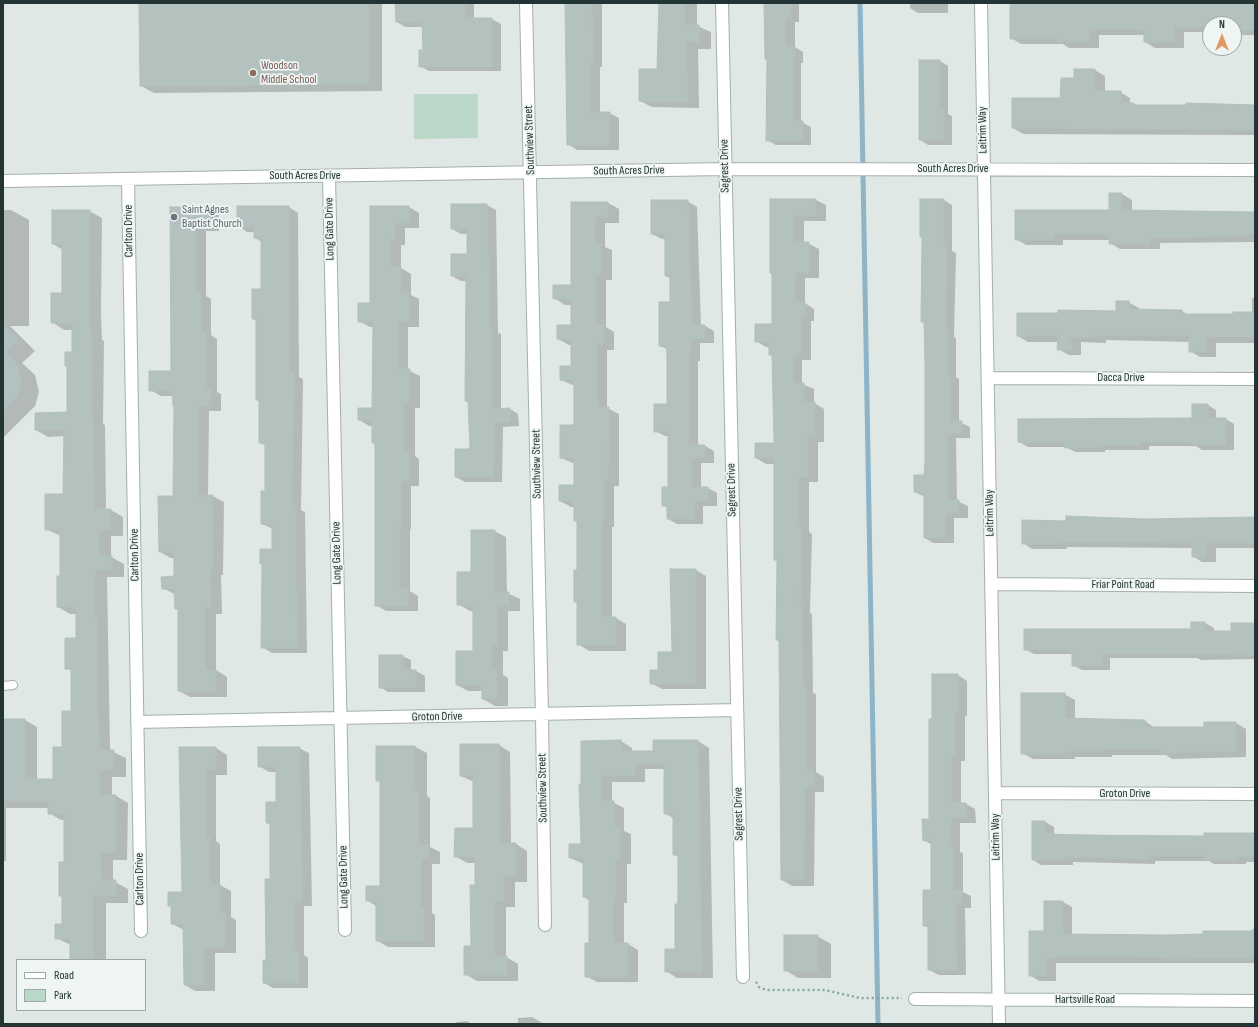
<!DOCTYPE html>
<style>
body{margin:0}
#map{position:relative;width:1258px;height:1027px;overflow:hidden;background:#dfe8e5;font-family:"Sofia Sans Condensed",sans-serif}
canvas{display:block}
.frame{position:absolute;inset:0;border:4px solid #223534;pointer-events:none}
.legend{position:absolute;left:16px;top:959px;width:130px;height:52px;box-sizing:border-box;background:#eef5f3;border:1px solid #9ca8a7;margin:0;padding:5px 7px;list-style:none;font-size:12px;color:#223534}
.legend li{display:flex;align-items:center;gap:8px;height:20px}
.legend b{width:20px;border:1px solid #9ca8a7}
.north{position:absolute;left:1202px;top:16px;width:40px;height:40px;box-sizing:border-box;background:#eef5f3;border:1px solid #9ca8a7;border-radius:50%;rotate:0deg;font-size:11px;font-weight:700;line-height:16px;text-align:center;color:#223534}
.north::after{content:'';display:block;margin:auto;width:14px;height:18px;background:#e09865;clip-path:polygon(50% 0,100% 100%,50% 72%,0 100%)}
</style>
<div id="map">
<canvas width="1258" height="1027"></canvas>
<div class="frame"></div>
<ul class="legend">
<li><b style="height:5px;background:#fff"></b>Road</li>
<li><b style="height:11px;background:#bad7c7"></b>Park</li>
</ul>
<div class="north">N</div>
</div>
<script>
const ctx = document.querySelector('canvas').getContext('2d');
ctx.lineJoin = 'round';
function fill(path, color) {
  ctx.fillStyle = color;
  ctx.fill(path, 'evenodd');
}
function poly(rows) {
  const path = new Path2D();
  for (const r of rows) {
    path.moveTo(r[0], r[1]);
    for (let i = 2; i < r.length; i += 2) path.lineTo(r[i], r[i + 1]);
  }
  return path;
}
function stroke(path, color, width, dash) {
  ctx.strokeStyle = color;
  ctx.lineWidth = width;
  ctx.lineCap = dash ? 'butt' : 'round';
  ctx.setLineDash(dash || []);
  ctx.stroke(path);
}
function label(font, color, halo, rows, align = 'center') {
  ctx.font = font + ' "Sofia Sans Condensed",sans-serif';
  ctx.lineWidth = 3.5;
  ctx.setLineDash([]);
  ctx.textBaseline = 'middle';
  ctx.strokeStyle = halo;
  ctx.fillStyle = color;
  for (const [text, x, y, turn = 0] of rows) {
    ctx.save();
    ctx.translate(x, y);
    ctx.rotate((+turn || 0) * Math.PI / 180);
    ctx.textAlign = isNaN(turn) ? turn : align;
    if (halo) ctx.strokeText(text, 0, 0);
    ctx.fillText(text, 0, 0);
    ctx.restore();
  }
}
fill(poly([
 [414,94,478,94,478,138,414,139]
]), '#bad7c7');
fill(poly([
 [140,3,382,3,382,91,154,93,141,86],
 [396,3,474,3,474,19,492,19,501,24,501,71,429,71,420,66,424,51,423,27,405,27,397,22],
 [567,3,602,3,602,67,600,67,600,113,609,113,619,118,619,150,577,150,568,144],
 [659,3,697,3,697,26,711,32,711,49,698,49,699,108,652,107,640,101,658,70],
 [765,3,799,3,799,22,795,22,795,47,803,52,803,63,801,63,801,122,811,127,811,145,776,145,767,140,768,59],
 [910,3,948,3,948,13,918,13,910,8],
 [1011,3,1255,3,1255,35,1241,35,1234,32,1234,24,1210,24,1210,32,1184,32,1184,48,1155,48,1145,42,1145,35,1099,35,1099,48,1069,48,1063,44,1021,44,1011,38],
 [940,61,948,66,948,114,952,116,952,145,928,145,920,140],
 [1095,70,1105,76,1105,92,1120,92,1130,98,1130,104,1137,106,1255,105,1255,135,1023,134,1013,128,1061,99,1075,79],
 [1122,194,1132,200,1132,211,1255,213,1255,242,1160,243,1160,249,1120,249,1110,243,1110,240,1063,240,1063,245,1026,245,1016,239,1110,211],
 [771,200,816,200,826,205,826,221,804,221,804,244,809,244,819,249,819,278,805,278,805,303,814,309,814,321,811,321,811,360,802,360,802,384,814,389,814,403,824,409,824,442,818,442,818,482,809,482,809,532,812,534,810,613,812,614,813,693,816,694,816,772,824,777,824,792,815,792,814,886,792,886,782,880,780,641,777,640,778,561,775,560,775,464,766,464,756,458,775,444,773,356,770,354,770,347,766,347,756,341,773,325],
 [944,200,952,205,952,251,956,253,954,337,956,338,956,377,959,379,959,422,970,427,970,438,956,438,957,501,968,506,968,518,954,518,954,543,933,543,925,538,925,497,915,492,925,476,926,363,925,323,922,321],
 [687,201,697,207,701,326,705,326,714,331,714,343,700,343,700,361,698,361,698,446,705,446,714,451,714,463,701,463,701,488,708,488,717,493,717,506,703,506,703,524,677,524,668,519,668,508,663,505,669,488,669,436,665,436,655,431,668,405,668,356,667,349,660,346,671,303,671,279,666,276,666,239,662,239,652,234],
 [572,203,608,203,619,209,619,223,605,223,605,247,612,250,612,280,606,280,606,327,614,332,614,350,607,350,607,408,619,414,619,486,614,486,614,527,612,527,612,618,616,618,626,624,626,651,589,651,578,644,578,603,575,601,578,571,578,522,575,521,575,507,571,507,560,501,575,486,575,464,561,458,575,426,575,386,561,380,572,367,572,345,569,345,558,339,572,326,572,305,565,305,554,298,572,286],
 [487,205,496,210,498,333,501,334,501,409,510,409,518,414,519,426,503,427,502,482,465,482,456,477,471,450,469,402,466,401,467,281,461,281,452,276,468,255,468,234,461,234,452,229],
 [289,207,298,213,299,377,303,379,301,510,305,512,307,653,272,653,262,647,263,565,261,564,273,550,273,529,262,524,266,492,266,446,260,443,260,401,257,400,257,321,253,319,262,290,262,242,255,238,255,232,247,232,238,226],
 [371,207,409,207,419,213,419,228,405,228,405,245,401,245,401,268,411,274,411,295,419,299,419,327,408,327,408,370,420,376,420,408,415,408,415,456,419,459,419,486,411,486,411,529,410,529,410,591,418,596,418,611,386,611,376,605,376,444,373,442,373,426,369,426,359,420,373,409,374,327,370,327,359,321,371,304],
 [171,208,208,208,219,215,219,231,206,231,206,296,211,299,211,335,217,339,217,392,221,394,221,411,209,411,208,496,213,496,224,502,223,575,221,575,222,614,216,614,216,670,227,677,227,697,190,697,179,691,179,610,176,608,176,595,163,588,175,577,175,558,171,558,160,552,174,497,175,406,174,396,161,396,150,390,172,372],
 [3,210,11,210,29,220,29,326,10,326,35,351,22,363,35,375,39,392,35,406,3,438],
 [89,211,102,218,101,311,102,340,104,341,103,424,105,425,106,510,111,510,123,517,123,536,111,536,111,557,124,564,124,577,107,577,110,748,111,751,126,758,126,777,112,777,112,796,116,796,128,803,127,860,113,860,113,881,128,889,128,903,106,903,106,960,71,960,71,945,56,938,63,925,63,898,60,895,65,863,65,820,61,820,49,813,49,808,6,808,6,861,3,861,3,720,25,720,37,727,37,780,54,780,72,712,72,671,66,668,77,639,77,614,70,614,58,607,61,577,61,536,46,529,64,495,65,436,48,437,36,430,68,413,68,367,66,366,73,353,73,330,64,330,52,322,63,294,63,250,53,244],
 [1252,298,1255,298,1255,343,1216,343,1216,357,1200,357,1190,351,1190,342,1106,340,1106,343,1081,342,1081,355,1069,355,1058,349,1059,342,1028,342,1018,336,1117,312,1128,302,1139,308,1139,310,1182,311,1188,315,1234,315,1252,313],
 [1208,405,1216,410,1216,419,1226,419,1234,424,1234,450,1202,450,1196,446,1149,446,1149,450,1105,450,1105,452,1075,452,1066,447,1028,447,1019,442,1193,419],
 [1255,518,1255,548,1216,548,1216,562,1202,562,1193,556,1193,548,1067,547,1067,549,1032,549,1023,543,1067,522],
 [494,531,506,537,507,593,520,599,520,611,508,611,508,651,503,651,503,675,508,678,508,706,495,706,483,699,483,691,468,691,457,685,474,652,474,611,470,611,458,604,472,573],
 [696,570,706,576,706,689,662,689,651,683,673,653],
 [1205,623,1214,628,1214,632,1232,632,1255,624,1255,659,1201,660,1197,658,1110,658,1110,670,1082,670,1073,665,1073,654,1034,654,1025,649,1192,630],
 [402,656,411,660,411,671,416,671,425,676,425,692,388,692,380,687],
 [958,675,967,681,967,716,965,716,965,761,961,761,961,804,966,804,975,809,976,823,960,823,960,852,963,853,963,892,971,896,971,908,965,908,966,975,939,975,929,970,929,928,924,926,932,891,932,845,924,840,930,820,933,720],
 [1064,694,1075,700,1075,719,1145,721,1155,728,1205,728,1236,723,1246,729,1246,757,1172,759,1166,755,1112,755,1112,757,1075,757,1075,759,1033,759,1022,753],
 [621,741,632,748,632,752,654,752,654,741,698,741,709,748,713,978,677,978,666,971,676,950,679,857,674,855,674,819,665,813,665,769,645,769,645,782,612,782,612,802,624,808,624,831,631,834,631,864,627,864,627,903,624,903,624,944,628,944,638,950,638,982,597,982,586,976,590,944,590,901,584,897,584,864,570,858,582,845,580,785],
 [499,745,510,752,511,844,516,844,527,851,527,882,515,882,515,907,506,907,506,957,518,964,518,981,477,981,465,974,472,947,476,863,467,863,455,856,474,829,474,782,461,776],
 [415,747,427,753,427,796,430,798,430,847,440,852,440,864,432,864,432,913,435,915,435,947,388,947,376,940,376,906,367,900,381,887,381,783,377,780],
 [180,748,216,748,227,755,227,775,216,775,216,841,220,844,220,885,231,891,231,917,236,920,236,953,215,953,215,991,195,991,185,985,184,930,172,924,172,907,169,905,183,893],
 [299,748,309,753,312,906,304,906,304,955,308,958,308,988,273,988,264,983,267,961,271,880,271,825,267,823,277,803,277,772,269,772,259,766],
 [1033,822,1045,822,1054,827,1054,834,1205,837,1255,834,1255,862,1246,862,1246,864,1214,864,1209,861,1155,861,1155,864,1073,862,1073,865,1041,865,1033,860],
 [1063,902,1072,907,1072,935,1166,936,1252,932,1252,929,1255,929,1255,963,1056,963,1056,981,1039,981,1030,975,1045,932],
 [817,936,831,944,831,978,798,978,785,970],
 [532,1017,544,1024,456,1024,456,1022,467,1021,472,1024,518,1023,518,1018]
]), '#0003');
stroke(poly([
 [860,3,878,1024]
]), '#8db4c7', 5);
const building = poly([
 [139,3,369,3,369,84,140,86,139,3],
 [395,3,465,3,466,18,492,18,492,67,419,67,419,50,423,50,422,22,396,22,395,3],
 [565,3,592,3,593,62,591,62,591,112,610,112,610,145,567,145,565,3],
 [659,3,685,3,685,25,699,25,699,42,686,42,688,102,639,101,639,69,657,69,659,3],
 [764,3,791,3,791,17,786,17,786,46,795,46,795,59,793,59,793,121,803,121,803,141,766,141,767,59,765,59,764,3],
 [1010,3,1255,3,1255,30,1234,30,1234,24,1210,24,1210,27,1174,27,1174,42,1144,42,1144,29,1089,29,1089,42,1058,42,1058,39,1010,39,1010,3],
 [919,60,940,60,940,110,944,110,944,140,919,140,919,60],
 [1074,69,1095,69,1095,91,1121,91,1121,103,1134,103,1134,105,1186,105,1186,103,1255,105,1255,130,1012,128,1012,98,1060,98,1061,78,1074,78,1074,69],
 [1109,193,1122,193,1122,210,1255,212,1255,234,1246,234,1246,236,1150,238,1150,244,1109,244,1109,234,1053,234,1053,240,1015,240,1015,210,1109,210,1109,193],
 [770,199,816,199,816,216,794,216,794,242,809,242,809,273,795,273,795,302,805,302,805,316,801,316,801,355,793,355,793,383,804,383,804,402,815,402,815,437,808,437,808,477,799,477,799,527,802,527,800,607,802,607,803,688,806,688,806,771,814,771,814,787,805,787,804,880,781,880,779,640,776,640,777,560,774,560,774,458,755,458,755,443,774,443,772,355,769,355,769,342,755,342,755,324,772,324,772,273,770,273,770,199],
 [920,199,944,199,944,247,947,247,946,332,948,332,948,373,950,373,950,421,962,421,962,434,948,434,948,500,959,500,959,513,946,513,946,538,924,538,924,492,914,492,914,475,924,475,925,462,925,363,924,322,921,322,922,237,920,237,920,199],
 [651,200,688,200,692,325,705,325,705,339,691,339,691,356,689,356,689,445,705,445,705,458,692,458,692,487,708,487,708,501,694,501,694,519,667,519,667,506,662,506,662,487,668,487,668,432,654,432,654,404,667,404,667,356,666,346,659,346,659,302,670,302,670,276,665,276,665,234,651,234,651,200],
 [571,202,608,202,608,217,595,217,595,243,601,243,601,274,596,274,596,325,604,325,604,344,597,344,597,407,609,407,608,480,604,480,604,521,602,521,602,617,616,617,616,645,577,645,577,602,574,602,574,570,577,570,577,521,574,521,574,501,559,501,559,485,574,485,574,458,560,458,560,425,574,425,574,380,560,380,560,366,571,366,571,339,557,339,557,325,571,325,571,299,553,299,553,285,571,285,571,202],
 [451,204,487,204,490,328,492,328,492,409,510,408,510,422,495,422,493,477,455,477,455,449,470,449,468,401,465,401,466,276,451,276,451,254,467,254,467,229,451,229,451,204],
 [237,206,289,206,290,372,294,372,292,506,295,506,297,648,261,648,262,564,260,564,260,549,272,549,272,524,261,524,261,491,265,491,265,443,259,443,259,400,256,400,256,319,252,319,252,289,261,289,261,238,254,238,254,227,237,227,237,206],
 [370,206,409,206,409,223,395,223,395,240,391,240,391,267,401,267,401,292,409,292,409,322,398,322,398,369,410,369,410,402,404,402,404,452,409,452,409,481,401,481,401,524,400,524,400,589,408,589,408,606,375,606,375,443,372,443,372,420,358,420,358,408,372,408,373,322,358,322,358,303,370,303,370,206],
 [170,207,208,207,208,226,196,226,196,292,201,292,201,332,206,332,206,388,211,387,211,406,199,406,198,496,213,495,213,569,210,569,211,608,205,608,205,670,216,670,216,692,178,691,178,609,175,609,174,589,162,589,161,577,174,576,174,552,159,552,158,496,173,496,174,406,173,406,172,390,149,391,149,371,171,371,170,207],
 [52,210,90,210,89,304,90,333,92,333,91,416,93,416,94,509,111,509,111,530,99,530,99,556,112,556,112,570,95,570,95,617,97,617,97,698,100,750,114,750,114,770,100,770,100,795,116,795,115,853,101,853,101,880,116,880,116,896,93,896,93,960,70,960,70,939,55,939,55,924,62,924,62,896,59,896,59,862,64,862,64,814,48,814,48,801,3,801,3,719,25,719,25,779,53,779,53,747,62,747,62,711,71,711,71,669,65,669,65,638,76,638,76,607,57,607,57,576,60,576,60,530,45,530,45,494,63,494,64,429,35,430,35,413,67,412,67,366,65,366,65,352,72,352,72,323,51,323,51,293,62,293,62,244,52,244,52,210],
 [1116,301,1129,301,1129,309,1182,310,1182,314,1233,314,1233,312,1255,312,1255,337,1206,337,1206,352,1189,352,1189,336,1096,335,1096,337,1071,337,1071,350,1057,350,1058,336,1017,336,1017,313,1058,313,1058,310,1116,311,1116,301],
 [3,325,18,340,5,352,17,364,21,381,17,396,3,410,3,325],
 [1192,404,1208,404,1208,418,1226,418,1226,445,1192,445,1192,442,1141,442,1141,445,1097,445,1097,448,1065,448,1065,442,1018,442,1018,419,1192,418,1192,404],
 [1066,516,1145,519,1255,517,1255,543,1206,543,1206,557,1192,557,1192,543,1058,542,1058,544,1022,544,1022,520,1066,521,1066,516],
 [471,530,495,530,495,592,509,592,509,605,497,605,497,645,492,645,492,670,497,670,497,699,482,699,482,685,456,685,456,651,473,651,473,605,457,605,457,572,471,572,471,530],
 [670,569,696,569,696,684,650,684,650,670,658,670,658,652,672,652,670,569],
 [1191,622,1205,622,1205,631,1231,631,1231,623,1255,623,1255,655,1102,653,1102,666,1072,666,1072,650,1024,650,1024,629,1191,629,1191,622],
 [379,655,403,655,403,670,416,670,416,688,379,688,379,655],
 [932,674,958,674,958,712,955,712,955,756,952,756,952,803,966,803,966,818,951,818,951,847,953,847,953,890,962,890,962,903,955,903,957,970,928,970,928,926,923,926,923,890,931,890,931,840,923,841,922,819,929,819,929,719,932,719,932,674],
 [1021,693,1065,693,1065,718,1145,720,1145,727,1204,727,1204,722,1236,722,1236,751,1161,753,1161,749,1102,749,1102,751,1065,751,1065,754,1021,754,1021,693],
 [621,740,622,751,653,751,653,740,698,740,702,972,665,972,665,949,675,949,675,904,678,904,678,855,673,855,673,814,664,814,664,764,635,764,635,776,601,776,601,801,614,801,614,827,620,827,620,858,616,858,616,897,613,897,613,943,628,943,628,977,585,977,585,943,589,943,589,897,583,897,583,858,569,858,569,844,581,844,579,784,581,784,581,741,621,740],
 [460,744,499,744,500,843,516,843,516,876,504,876,504,901,495,901,495,956,507,956,507,975,464,975,464,946,471,946,470,885,475,885,475,857,454,857,455,828,473,828,473,776,460,776,460,744],
 [376,746,415,746,415,791,419,791,419,845,429,845,429,858,421,858,421,907,424,907,424,941,376,941,376,901,366,901,366,886,380,886,380,781,376,781,376,746],
 [179,747,216,747,216,769,206,769,206,837,210,837,210,884,220,884,220,912,225,912,225,947,204,947,204,985,184,985,183,924,171,924,171,906,168,906,168,892,182,892,179,747],
 [258,747,300,747,302,901,295,901,295,951,299,951,299,983,263,983,263,960,266,960,265,879,270,879,270,823,266,823,266,802,276,802,276,767,258,767,258,747],
 [1032,821,1045,821,1045,833,1065,835,1204,836,1204,833,1255,833,1255,857,1237,857,1237,860,1204,860,1204,856,1147,856,1147,859,1065,857,1065,860,1032,860,1032,821],
 [1044,901,1063,901,1063,934,1166,935,1203,934,1203,931,1255,931,1255,958,1166,959,1166,957,1063,956,1047,958,1047,976,1029,976,1029,931,1044,931,1044,901],
 [784,935,818,935,818,971,784,971,784,935]
]);
fill(building, '#b4c2bf');
stroke(building, '#b2c0bd', 1);
const lane = poly([
 [3,686,13,685]
]);
const street = poly([
 [526,3,542,715,545,925],
 [722,3,743,977],
 [981,3,999,1024],
 [329,176,345,930],
 [128,179,141,931],
 [3,181,725,169,1255,170],
 [988,378,1255,379],
 [991,584,1255,586],
 [137,722,737,710],
 [995,793,1255,794],
 [915,999,1255,1001]
]);
stroke(lane, '#a3afac', 10);
stroke(street, '#a3afac', 14);
stroke(poly([
 [756,982,759,987,766,990,825,990,860,998,902,998]
]), '#83a8a2', 2.5, [2, 3]);
stroke(lane, '#fff', 8);
stroke(street, '#fff', 12);
for (const [x, y, r, color] of [
 [253,73,4,"#8d6e63"],
 [174,217,4,"#6b7280"]
]) {
  const dot = new Path2D();
  dot.arc(x, y, r, 0, 2 * Math.PI);
  ctx.fillStyle = color;
  ctx.fill(dot);
  stroke(dot, '#eef5f3', 1.5);
}
label('12px', '#785e54', '#eef5f3', [
 ["Woodson",261,66],
 ["Middle School",261,80]
], 'left');
label('12px', '#223534', '#eef5f3', [
 ["Leitrim Way",983,130,-91],
 ["Southview Street",530,140,-92],
 ["Segrest Drive",725,166,-91],
 ["South Acres Drive",953,169],
 ["South Acres Drive",629,171,-1],
 ["South Acres Drive",305,176],
 ["Long Gate Drive",330,229,-91],
 ["Carlton Drive",129,231,-91],
 ["Dacca Drive",1121,378],
 ["Southview Street",537,464,-91],
 ["Segrest Drive",732,490,-91],
 ["Leitrim Way",990,513,-91],
 ["Long Gate Drive",337,553,-91],
 ["Carlton Drive",135,555,-91],
 ["Friar Point Road",1123,585],
 ["Groton Drive",437,717,-1],
 ["Southview Street",543,788,-91],
 ["Groton Drive",1125,794],
 ["Segrest Drive",739,814,-91],
 ["Leitrim Way",996,837,-91],
 ["Long Gate Drive",344,877,-91],
 ["Carlton Drive",140,879,-91],
 ["Hartsville Road",1085,1000]
]);
label('12px', '#5b616d', '#eef5f3', [
 ["Saint Agnes",182,210],
 ["Baptist Church",182,224]
], 'left');
</script>
